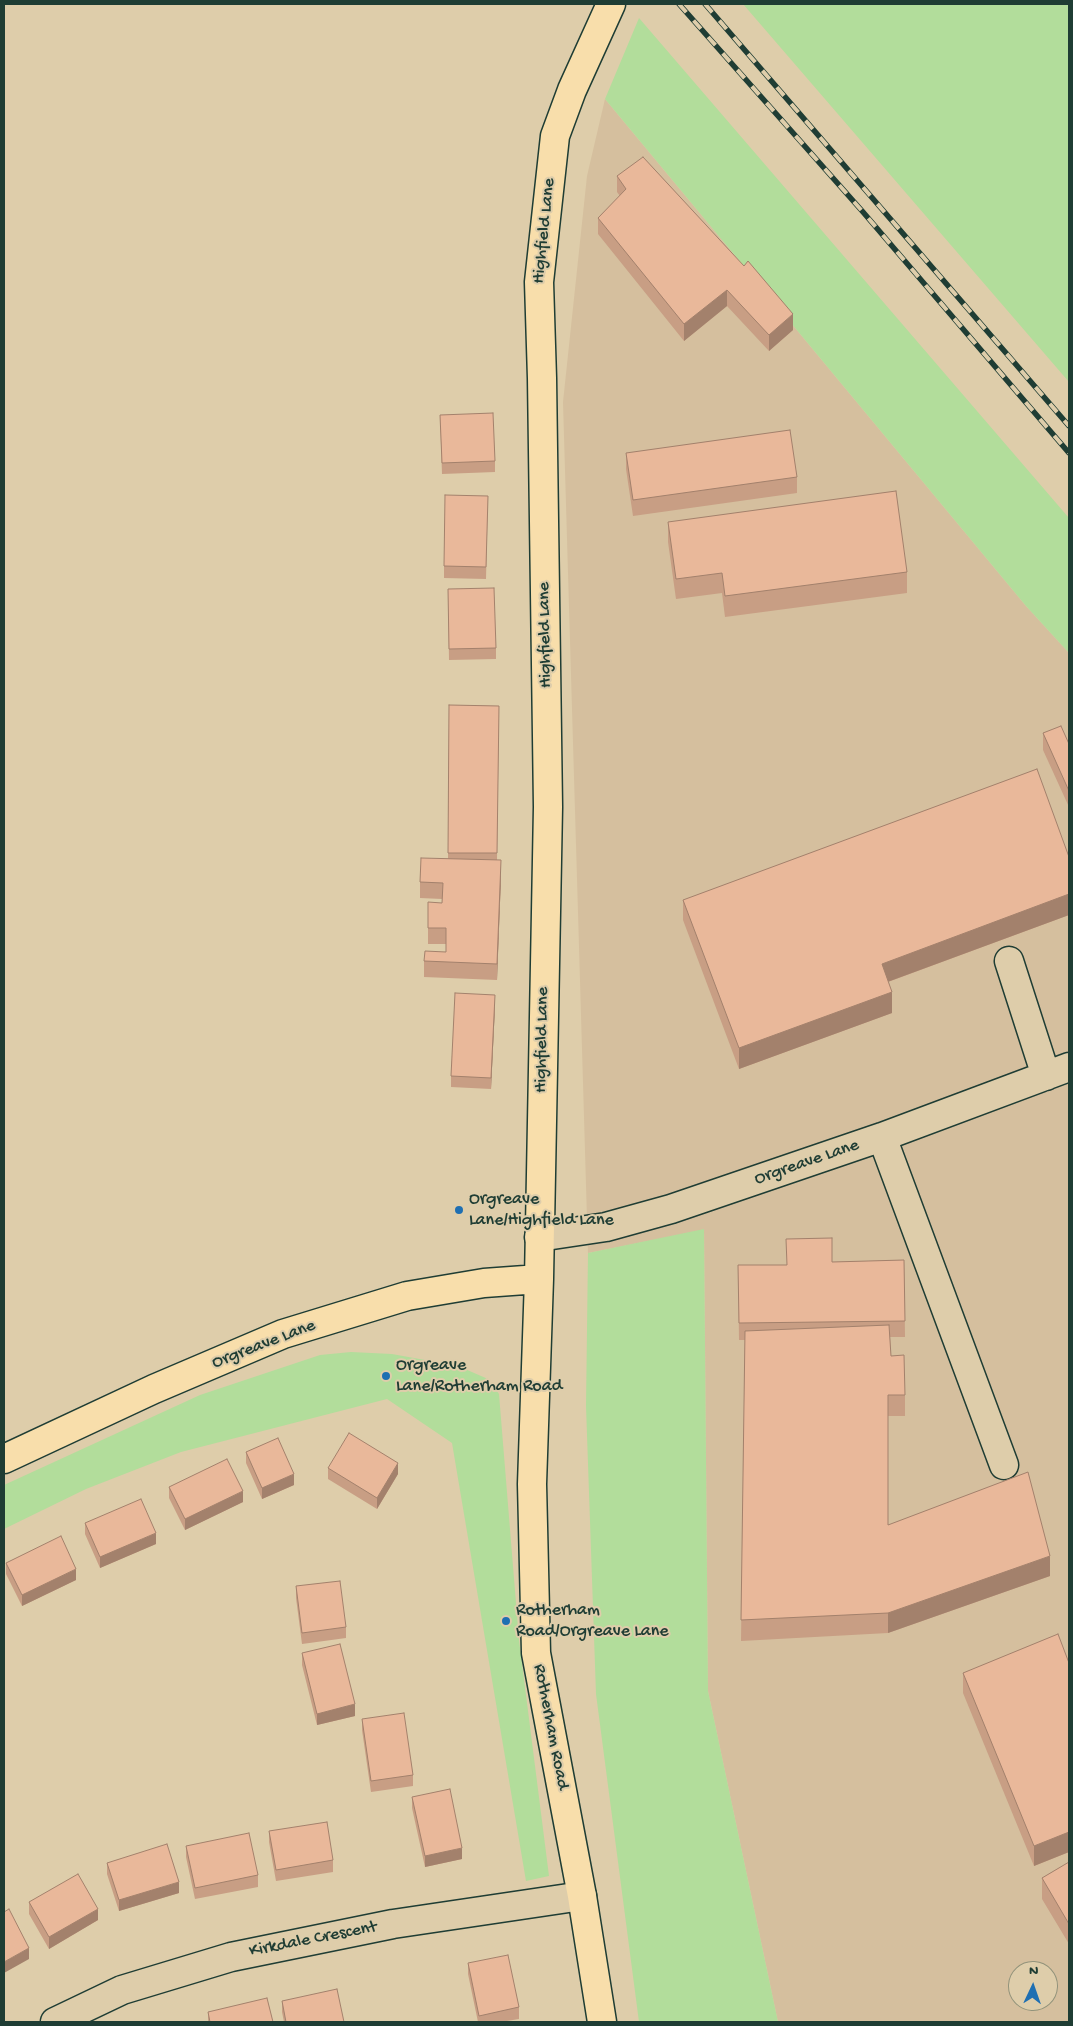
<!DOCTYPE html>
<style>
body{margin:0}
#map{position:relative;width:1073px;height:2026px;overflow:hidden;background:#decdaa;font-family:"Gochi Hand",sans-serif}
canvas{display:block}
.frame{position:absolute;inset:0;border:5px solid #1f3d34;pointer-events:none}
.north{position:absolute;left:1008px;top:1961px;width:50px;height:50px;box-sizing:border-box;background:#decdaa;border:1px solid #92937b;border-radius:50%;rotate:3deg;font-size:14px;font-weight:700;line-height:20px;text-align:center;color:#1f3d34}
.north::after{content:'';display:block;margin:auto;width:18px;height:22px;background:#1f6fb2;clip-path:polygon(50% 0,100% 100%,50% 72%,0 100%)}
</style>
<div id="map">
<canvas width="1073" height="2026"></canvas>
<div class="frame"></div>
<div class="north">N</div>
</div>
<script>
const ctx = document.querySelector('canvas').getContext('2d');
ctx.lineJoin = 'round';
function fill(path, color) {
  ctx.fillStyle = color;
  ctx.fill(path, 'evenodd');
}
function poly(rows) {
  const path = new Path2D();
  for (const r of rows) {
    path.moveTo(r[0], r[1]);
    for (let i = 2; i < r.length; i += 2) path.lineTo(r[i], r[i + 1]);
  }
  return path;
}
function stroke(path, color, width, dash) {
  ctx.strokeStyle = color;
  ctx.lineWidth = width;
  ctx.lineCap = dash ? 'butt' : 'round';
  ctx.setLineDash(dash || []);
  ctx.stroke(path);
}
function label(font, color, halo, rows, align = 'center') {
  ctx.font = font + ' "Gochi Hand",sans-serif';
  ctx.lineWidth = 4;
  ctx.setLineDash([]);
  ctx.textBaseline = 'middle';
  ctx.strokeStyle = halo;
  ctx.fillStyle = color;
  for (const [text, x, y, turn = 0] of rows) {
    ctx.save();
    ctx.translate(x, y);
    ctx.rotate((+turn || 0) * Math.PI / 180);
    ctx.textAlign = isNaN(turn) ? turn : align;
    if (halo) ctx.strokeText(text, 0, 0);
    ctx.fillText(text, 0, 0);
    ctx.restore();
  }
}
fill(poly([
 [605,99,1026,606,1069,653,1069,2022,778,2022,708,1691,704,1230,588,1253,563,402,587,176],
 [1018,1971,1048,1971,1048,2001,1018,2001]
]), '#d5bf9e');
fill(poly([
 [743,4,1069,4,1069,382],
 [639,18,1069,518,1069,653,1026,606,605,99],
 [704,1229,708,1691,778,2022,639,2022,596,1694,586,1406,588,1253],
 [351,1352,392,1354,458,1366,488,1379,499,1394,519,1640,549,1876,526,1881,452,1443,387,1399,181,1452,86,1489,4,1529,4,1485,200,1395,320,1355]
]), '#b2dd9b');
const minor = poly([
 [1009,961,1046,1076],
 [882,1137,1004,1465],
 [539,1237,606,1227,671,1209,882,1137,1069,1067],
 [55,2022,122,1990,231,1957,393,1924,582,1896]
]);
const major = poly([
 [4,1459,154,1389,283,1334,407,1296,484,1283,539,1279],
 [602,2022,582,1896,536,1653,532,1484,539,1279,548,807,542,378,539,282,555,136,572,90,611,4]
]);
stroke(minor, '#1f3d34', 31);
stroke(major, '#1f3d34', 31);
stroke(minor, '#decdaa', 28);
stroke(major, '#f8deab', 28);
const rail = poly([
 [679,4,863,212,1069,453],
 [705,4,1069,426]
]);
stroke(rail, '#1f3d34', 5.5);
stroke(rail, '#decdaa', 4, [11]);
fill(poly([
 [617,176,793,330,769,351,727,306,684,341,598,234,598,218,620,196,617,192],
 [440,415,495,461,495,472,442,474],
 [626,453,797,477,797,493,633,516,626,469],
 [488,496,486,579,444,578,444,566],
 [668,522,907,572,907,593,725,617,722,593,676,599,668,542],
 [448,589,496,648,496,659,449,660],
 [449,705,499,706,497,860,501,877,497,980,424,977,424,961,446,952,446,944,428,944,428,928,442,903,442,899,420,898,420,882,448,859],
 [1043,733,1069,744,1069,807,1043,750],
 [1069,857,1069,915,888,982,892,1013,739,1069,683,920,683,900],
 [495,1006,491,1089,451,1087,451,1076],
 [904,1260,905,1337,890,1337,891,1356,905,1395,905,1416,888,1416,888,1525,1050,1576,888,1633,741,1641,745,1340,739,1340,738,1265,787,1265,832,1262],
 [246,1452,294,1485,262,1499,246,1463],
 [328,1468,398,1474,377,1509,328,1479],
 [169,1487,243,1502,185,1530,169,1498],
 [85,1523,156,1544,100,1568,85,1534],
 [6,1563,76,1580,22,1606,6,1574],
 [296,1586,346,1627,346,1638,302,1644,296,1598],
 [302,1653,355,1716,317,1725,302,1665],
 [1069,1663,1069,1852,1034,1866,963,1693,963,1673],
 [362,1719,413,1775,413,1786,371,1792,362,1730],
 [412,1797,462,1859,425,1867,412,1808],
 [269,1831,333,1860,333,1872,276,1881,269,1842],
 [186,1846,258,1875,258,1887,195,1899,186,1857],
 [1069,1862,1069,1944,1042,1899,1042,1878],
 [107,1863,179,1893,119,1911,107,1874],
 [29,1902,98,1920,49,1949,29,1914],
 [468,1963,519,2007,519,2019,501,2022,478,2022,468,1974],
 [282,2001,344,2022,284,2022,282,2012],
 [208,2012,273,2022,208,2022]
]), '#c89e84');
fill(poly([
 [727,290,727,306,684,341,684,324],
 [793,314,793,330,769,351,769,335],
 [501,860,501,877,497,980,497,964],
 [1069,894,1069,915,882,984,882,964],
 [892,992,892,1013,739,1069,739,1048],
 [495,995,495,1006,491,1089,491,1078],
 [398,1463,398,1474,377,1509,377,1498],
 [294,1474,294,1485,262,1499,262,1488],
 [243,1491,243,1502,185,1530,185,1519],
 [156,1533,156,1544,100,1568,100,1557],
 [1050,1556,1050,1576,888,1633,888,1613],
 [76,1569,76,1580,22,1606,22,1595],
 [355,1704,355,1716,317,1725,317,1714],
 [1069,1832,1069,1852,1034,1866,1034,1846],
 [462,1848,462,1859,425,1867,425,1856],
 [179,1882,179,1893,119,1911,119,1900],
 [98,1909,98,1920,49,1949,49,1937],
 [29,1948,29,1959,4,1973,4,1962]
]), '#a3816c');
const building = poly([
 [643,157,744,266,748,261,793,314,769,335,727,290,684,324,598,218,626,189,617,176,643,157],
 [493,413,495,461,442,463,440,415,493,413],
 [790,430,797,477,633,500,626,453,790,430],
 [896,491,907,572,725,596,722,573,676,579,668,522,896,491],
 [445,495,488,496,486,567,444,566,445,495],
 [494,588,496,648,449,649,448,589,494,588],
 [449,705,499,706,497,853,448,853,449,705],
 [1061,726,1069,744,1069,791,1043,733,1061,726],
 [1037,769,1069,857,1069,894,882,964,892,992,739,1048,683,900,1037,769],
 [421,858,501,860,497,964,424,961,425,951,446,952,446,928,428,928,428,902,442,903,443,883,420,882,421,858],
 [455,993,495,995,491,1078,451,1076,455,993],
 [832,1238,832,1262,904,1260,905,1321,739,1323,738,1265,787,1265,786,1239,832,1238],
 [889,1325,891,1356,904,1355,905,1395,888,1395,888,1525,1028,1472,1050,1556,888,1613,741,1620,745,1331,889,1325],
 [349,1433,398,1463,377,1498,328,1468,349,1433],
 [278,1438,294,1474,262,1488,246,1452,278,1438],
 [227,1459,243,1491,185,1519,169,1487,227,1459],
 [141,1499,156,1533,100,1557,85,1523,141,1499],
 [61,1536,76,1569,22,1595,6,1563,61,1536],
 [340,1581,346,1627,302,1633,296,1586,340,1581],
 [1058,1634,1069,1663,1069,1832,1034,1846,963,1673,1058,1634],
 [340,1644,355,1704,317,1714,302,1653,340,1644],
 [404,1713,413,1775,371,1781,362,1719,404,1713],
 [450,1789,462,1848,425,1856,412,1797,450,1789],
 [327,1822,333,1860,276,1870,269,1831,327,1822],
 [249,1833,258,1875,195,1888,186,1846,249,1833],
 [167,1844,179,1882,119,1900,107,1863,167,1844],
 [1069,1862,1069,1924,1042,1878,1069,1862],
 [78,1874,98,1909,49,1937,29,1902,78,1874],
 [9,1909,29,1948,4,1962,4,1912,9,1909],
 [508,1955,519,2007,479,2016,468,1963,508,1955],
 [337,1989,344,2022,286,2022,282,2001,337,1989],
 [267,1998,273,2022,210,2022,208,2012,267,1998]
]);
fill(building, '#e9b89a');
stroke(building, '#a3816c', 1);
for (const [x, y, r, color] of [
 [459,1210,5,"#1f6fb2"],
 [386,1376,5,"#1f6fb2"],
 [506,1621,5,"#1f6fb2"]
]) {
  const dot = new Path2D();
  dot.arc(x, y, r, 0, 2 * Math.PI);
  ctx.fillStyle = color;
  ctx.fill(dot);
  stroke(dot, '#decdaa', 2);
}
label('18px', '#1f3d34', '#decdaa', [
 ["Highfield Lane",545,231,-84],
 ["Highfield Lane",546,635,-91],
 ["Highfield Lane",543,1040,-89],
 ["Orgreave Lane",807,1163,-19],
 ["Orgreave Lane",264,1345,-21],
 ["Rotherham Road",550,1727,79],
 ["Kirkdale Crescent",313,1940,-11]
]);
label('18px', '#1f3d34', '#decdaa', [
 ["Orgreave",469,1200],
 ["Lane/Highfield Lane",469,1221],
 ["Orgreave",396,1366],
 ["Lane/Rotherham Road",396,1387],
 ["Rotherham",516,1611],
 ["Road/Orgreave Lane",516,1632]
], 'left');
</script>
